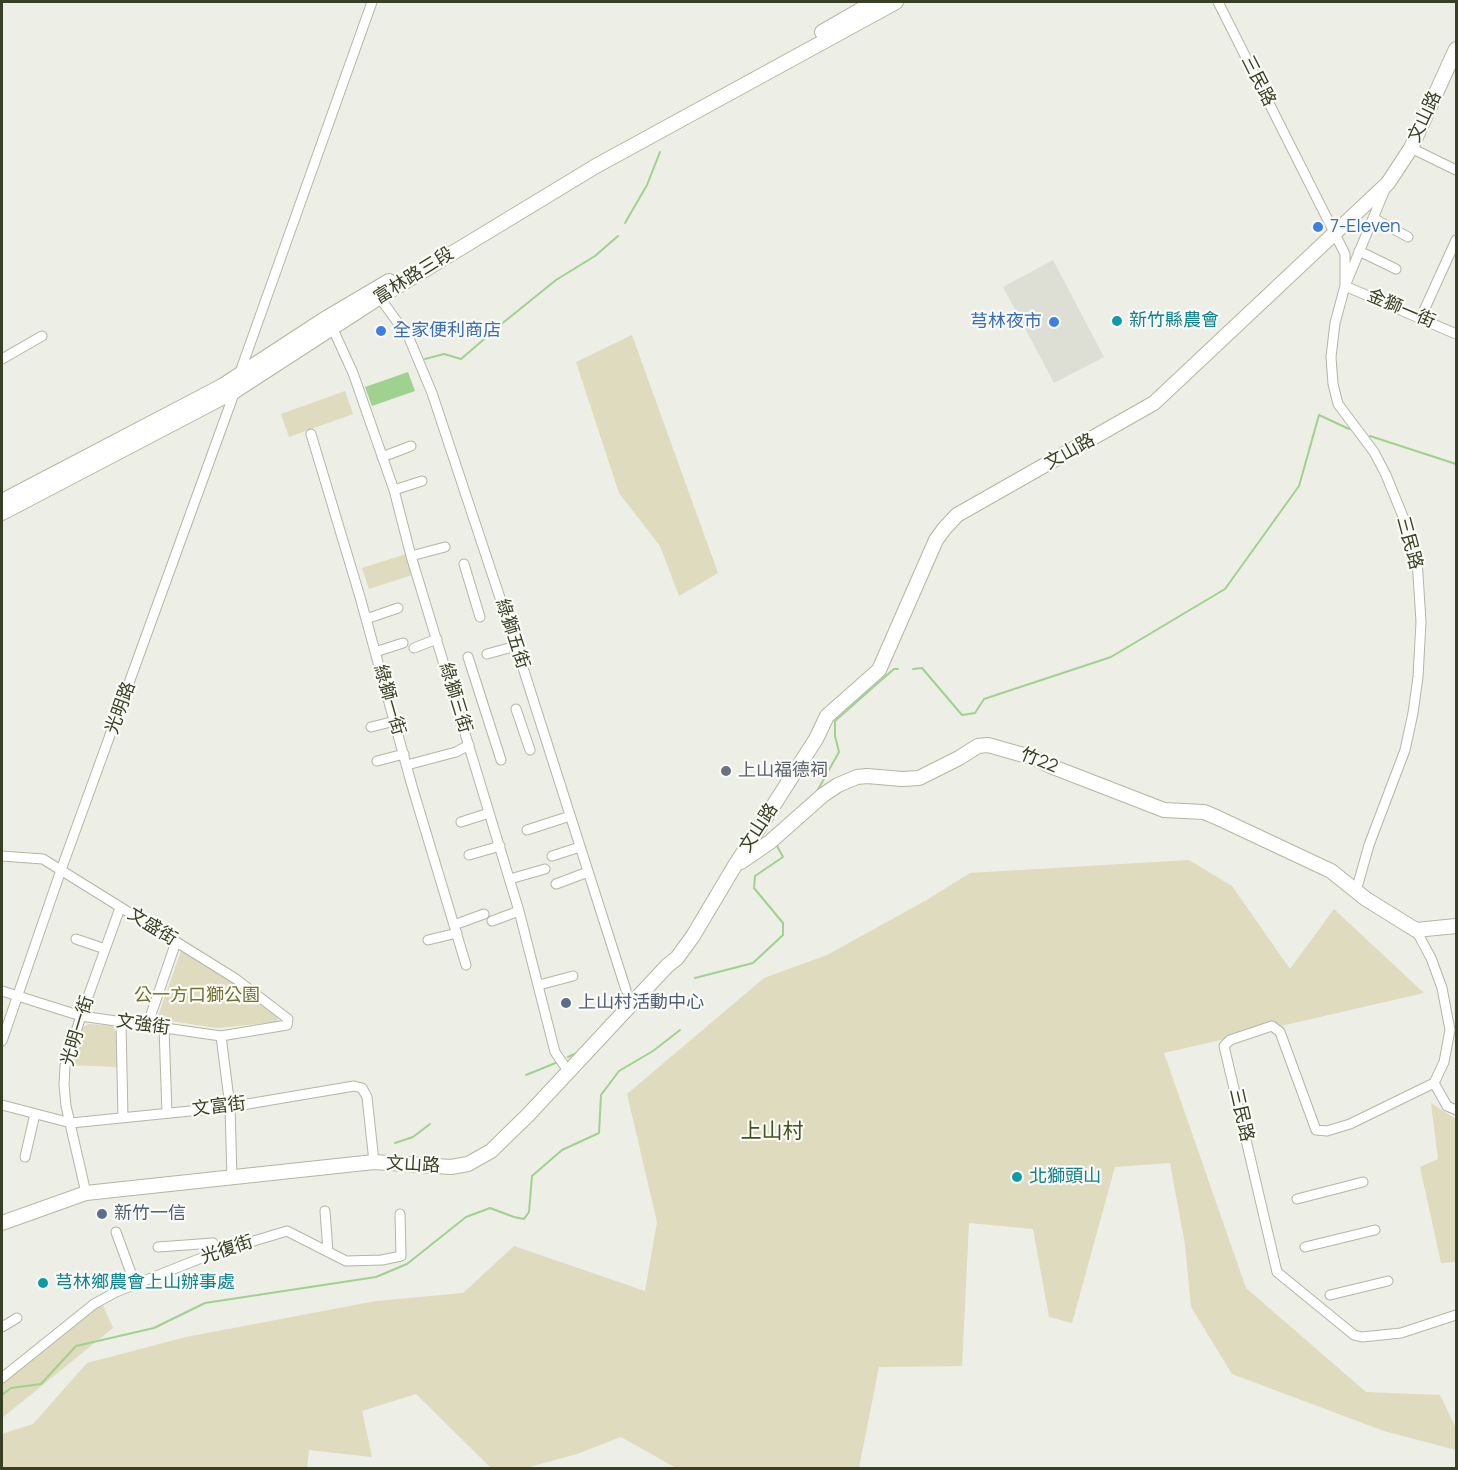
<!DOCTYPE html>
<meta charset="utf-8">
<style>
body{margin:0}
#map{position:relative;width:1458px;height:1470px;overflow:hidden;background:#edeee5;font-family:Manrope,sans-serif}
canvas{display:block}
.frame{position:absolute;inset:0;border:3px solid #374024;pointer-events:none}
</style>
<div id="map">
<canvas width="1458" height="1470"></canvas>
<div class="frame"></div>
</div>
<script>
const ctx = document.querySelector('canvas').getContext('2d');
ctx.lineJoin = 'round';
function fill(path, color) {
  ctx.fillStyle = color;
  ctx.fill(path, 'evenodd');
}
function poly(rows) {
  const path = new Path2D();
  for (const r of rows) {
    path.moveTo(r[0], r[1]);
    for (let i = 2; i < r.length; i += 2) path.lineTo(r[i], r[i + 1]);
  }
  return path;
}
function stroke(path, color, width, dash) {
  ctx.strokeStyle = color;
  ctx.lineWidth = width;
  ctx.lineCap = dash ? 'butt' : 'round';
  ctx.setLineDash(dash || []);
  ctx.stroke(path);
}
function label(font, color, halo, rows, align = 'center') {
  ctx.font = font + ' Manrope,"Noto Sans TC",sans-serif';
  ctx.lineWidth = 4.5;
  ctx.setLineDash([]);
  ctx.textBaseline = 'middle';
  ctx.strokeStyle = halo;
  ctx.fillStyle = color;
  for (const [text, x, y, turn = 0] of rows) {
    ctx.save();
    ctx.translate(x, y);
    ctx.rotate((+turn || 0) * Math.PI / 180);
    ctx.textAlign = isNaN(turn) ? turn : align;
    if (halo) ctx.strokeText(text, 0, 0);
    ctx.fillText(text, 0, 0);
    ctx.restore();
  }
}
fill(poly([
 [1053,260,1104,357,1054,383,1003,287]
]), '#ddded4');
fill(poly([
 [632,335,718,573,679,596,660,546,619,493,576,362],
 [345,391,353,414,289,437,281,414],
 [406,554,412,575,369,589,362,568],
 [1189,860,1232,886,1290,969,1334,909,1424,993,1164,1053,1246,1288,1366,1392,1440,1395,1456,1428,1456,1450,1384,1431,1232,1374,1191,1307,1185,1245,1170,1163,1115,1167,1072,1323,1049,1317,1033,1229,969,1223,962,1366,879,1367,859,1468,676,1468,621,1437,577,1454,526,1468,491,1468,416,1394,362,1411,372,1457,309,1450,307,1468,2,1468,2,1434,33,1424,87,1363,186,1337,376,1301,463,1293,514,1246,645,1291,657,1222,627,1094,764,978,827,955,925,901,970,873],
 [181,951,231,980,279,1018,276,1022,217,1028,157,1019],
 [89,1024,113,1026,116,1032,117,1067,70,1065,83,1027],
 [1431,1103,1456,1119,1456,1262,1441,1263,1420,1167,1438,1159],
 [102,1303,113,1328,2,1418,2,1380]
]), '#dfdbbf');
fill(poly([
 [408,372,415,391,372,406,365,387]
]), '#9fd28f');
stroke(poly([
 [625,223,647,185,660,152],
 [499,326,556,280,595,256,618,236],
 [425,359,444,354,461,359,489,335],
 [1370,436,1456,464],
 [913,669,922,668,962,715,975,713,984,699,1111,657,1225,589,1299,486,1319,415,1349,429],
 [816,793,839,752,835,736,835,721,879,682,894,669,898,669],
 [695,978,753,963,783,935,783,923,754,888,755,876,783,857,777,846],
 [568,1057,577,1053],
 [526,1075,558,1062],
 [395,1143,413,1137,430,1124],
 [2,1395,11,1388,41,1384,76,1346,154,1328,205,1303,376,1277,407,1264,466,1217,490,1208,514,1217,524,1219,529,1212,532,1176,562,1150,599,1133,601,1095,619,1071,653,1051,680,1030]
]), '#9fd28f', 2);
const street = poly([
 [1218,2,1345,254,1345,286,1335,323,1331,357,1333,384,1338,404,1374,452,1386,475,1406,524,1417,559,1421,622,1418,677,1413,713,1405,750,1369,845,1356,891],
 [1411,148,1456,170],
 [1386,187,1345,286,1456,334],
 [1373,218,1408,237],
 [1359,251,1396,269],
 [377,294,409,338,432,393,516,646,626,990],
 [1421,317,1456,240],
 [332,327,353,373,394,490,411,556,519,911,555,1052,568,1071],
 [2,359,42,336],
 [239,375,372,2],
 [311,434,360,597,412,786,466,965],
 [382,457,411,446],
 [394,490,422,481],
 [411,556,445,547],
 [464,564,480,617],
 [366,619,398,608],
 [414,648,437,639],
 [375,652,403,643],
 [487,654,516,646],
 [468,657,501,760],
 [516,709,530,750],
 [371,727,395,721],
 [377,761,404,754],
 [407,765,456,752,469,745],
 [461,822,489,813],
 [527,830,570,816],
 [469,855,500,846],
 [2,856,43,859,236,979,288,1019,287,1025,221,1036,81,1016,2,991],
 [552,856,580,847],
 [510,879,545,869],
 [556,884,588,872],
 [492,921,519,911],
 [454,925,484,914],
 [1416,930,1431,958,1442,988,1450,1030,1444,1062,1434,1083,1350,1124,1327,1131,1316,1130,1280,1032,1272,1026,1230,1040,1224,1046,1277,1272,1354,1335,1362,1337,1401,1333,1456,1315],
 [76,939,105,949],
 [428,940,457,933],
 [539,985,573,976],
 [121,1023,123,1118],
 [147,1026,176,942],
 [164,1028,167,1113],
 [221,1036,230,1107,232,1177],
 [2,1041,61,870,235,391],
 [1434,1083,1447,1106,1456,1110],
 [2,1105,71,1123,230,1107,354,1086,362,1088,367,1097,374,1162],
 [25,1157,35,1114],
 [86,1193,66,1106,64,1085,65,1066,81,1016,120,908],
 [1297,1199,1363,1182],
 [325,1211,328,1252],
 [116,1232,135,1284],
 [158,1247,213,1243,214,1253],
 [1305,1247,1375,1230],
 [1330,1295,1388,1281],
 [2,1327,17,1318],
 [2,1378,94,1304,116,1292,214,1253,287,1231,346,1261,382,1260,401,1256,400,1214]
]);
const secondary = poly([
 [822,32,874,2],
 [2,501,222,386,323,320,389,281],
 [2,513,235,391,380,297,596,166,896,2],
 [741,862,770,842,823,795,838,785,857,777,867,776,902,779,919,778,959,758,978,746,988,745,1034,758,1053,767,1164,810,1204,812,1216,817,1331,871,1366,899,1416,930,1456,926],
 [2,1223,86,1193,374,1162,451,1167,468,1164,491,1151,528,1115,667,966,677,958,693,936,734,867,816,739,827,716,879,670,936,540,944,529,957,515,1154,403,1388,183,1411,148,1456,49]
]);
stroke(street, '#b3b6a7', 11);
stroke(secondary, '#b2b7a1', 16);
stroke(street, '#fff', 9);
stroke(secondary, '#fff', 14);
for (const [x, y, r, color] of [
 [1318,227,6,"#3f7fe0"],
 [1117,321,6,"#0f9aa8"],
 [1054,322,6,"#3f7fe0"],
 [381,331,6,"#3f7fe0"],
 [726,771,6,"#6b7280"],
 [566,1003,6,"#5c6f8a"],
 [1017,1177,6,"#0f9aa8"],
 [102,1214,6,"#5c6f8a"],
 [43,1283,6,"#0f9aa8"]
]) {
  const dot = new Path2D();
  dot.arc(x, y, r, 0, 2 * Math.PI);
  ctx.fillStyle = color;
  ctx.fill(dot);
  stroke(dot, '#fafaf6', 2);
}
label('18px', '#374024', '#fafaf6', [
 ["三民路",1258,81,63],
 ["文山路",1425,117,-65],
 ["富林路三段",414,276,-32],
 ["金獅一街",1401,309,23],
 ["文山路",1070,452,-29],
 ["三民路",1409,543,75],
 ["綠獅五街",512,634,72],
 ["綠獅三街",455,698,73],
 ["綠獅一街",389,700,74],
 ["光明路",121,708,-70],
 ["竹22",1039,761,22],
 ["文山路",759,828,-57],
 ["文盛街",152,927,32],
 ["文強街",143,1025,8],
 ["光明一街",78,1031,-73],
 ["文富街",219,1107,-7],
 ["三民路",1241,1115,77],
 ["文山路",413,1165,3],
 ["光復街",227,1250,-18]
]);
label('18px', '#366cbe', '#fafaf6', [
 ["7-Eleven",1330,227],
 ["芎林夜市",1042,322,"right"],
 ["全家便利商店",393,331]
], 'left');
label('18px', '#0d838f', '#fafaf6', [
 ["新竹縣農會",1129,321],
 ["北獅頭山",1029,1177],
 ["芎林鄉農會上山辦事處",55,1283]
], 'left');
label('18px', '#5b616d', '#fafaf6', [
 ["上山福德祠",738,771]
], 'left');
label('18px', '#72722e', '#fafaf6', [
 ["公一方口獅公園",197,996]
]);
label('18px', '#4e5e75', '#fafaf6', [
 ["上山村活動中心",578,1003],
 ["新竹一信",114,1214]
], 'left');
label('21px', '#405320', '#fafaf6', [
 ["上山村",772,1132]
]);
</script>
